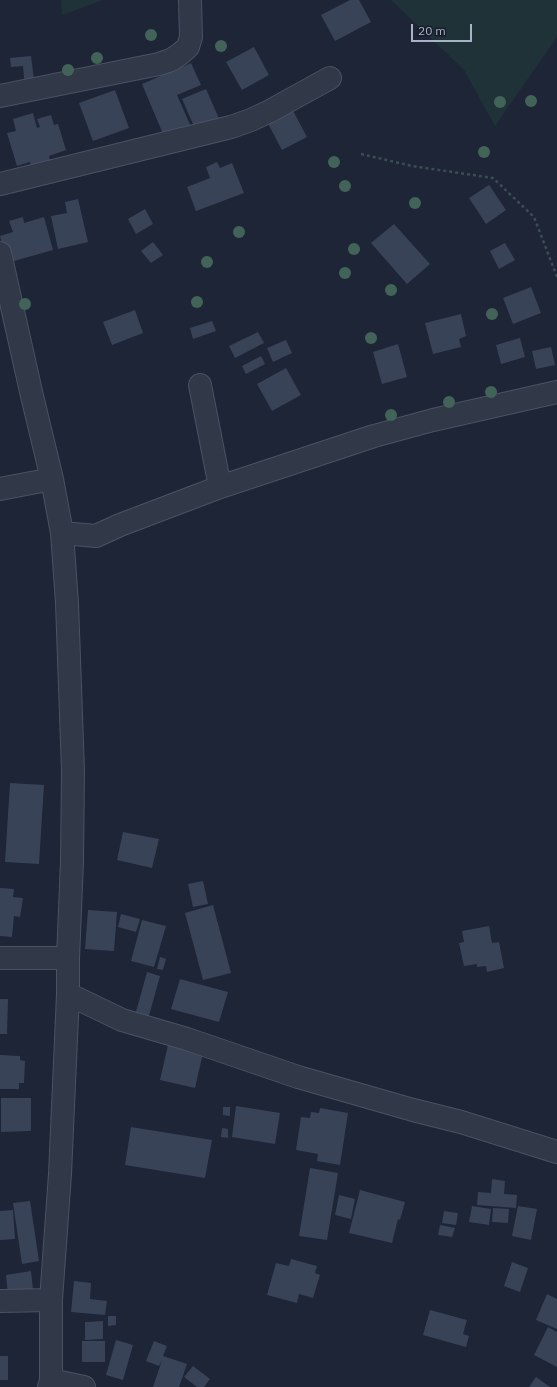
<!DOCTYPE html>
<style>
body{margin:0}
#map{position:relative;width:557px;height:1387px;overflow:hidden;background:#1d2537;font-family:"IBM Plex Sans",sans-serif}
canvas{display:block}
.scale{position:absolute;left:411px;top:24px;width:61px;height:18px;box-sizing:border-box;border:2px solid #aab2c5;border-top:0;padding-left:5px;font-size:12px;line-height:14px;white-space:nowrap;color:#aab2c5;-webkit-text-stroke:3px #171d2b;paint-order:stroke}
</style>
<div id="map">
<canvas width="557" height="1387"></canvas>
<div class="scale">20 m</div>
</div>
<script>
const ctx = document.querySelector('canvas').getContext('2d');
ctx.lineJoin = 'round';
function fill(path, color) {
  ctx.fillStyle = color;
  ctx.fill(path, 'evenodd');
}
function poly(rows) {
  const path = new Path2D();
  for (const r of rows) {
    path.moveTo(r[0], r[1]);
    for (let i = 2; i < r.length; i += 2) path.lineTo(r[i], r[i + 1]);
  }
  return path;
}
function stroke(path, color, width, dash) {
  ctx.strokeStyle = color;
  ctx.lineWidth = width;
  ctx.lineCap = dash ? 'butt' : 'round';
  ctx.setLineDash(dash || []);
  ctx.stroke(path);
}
fill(poly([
 [61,0,103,0,62,15],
 [391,0,557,0,557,37,495,126,464,70]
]), '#1f3238');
fill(poly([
 [350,0,359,0,371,22,335,41,321,15],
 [254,47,269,75,242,90,226,62],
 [31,56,35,87,25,88,23,66,11,67,10,58],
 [191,63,201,85,177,95,192,129,166,141,142,84],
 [206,89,220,121,196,131,182,99],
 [115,90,129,128,93,141,79,103],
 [291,107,307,137,282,150,266,120],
 [33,113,37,128,40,127,37,119,51,115,54,125,58,124,66,150,49,156,51,165,32,170,30,162,17,166,7,133,16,131,13,119],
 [217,162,220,168,232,163,244,193,196,211,187,187,210,178,206,167],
 [489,185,506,210,486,224,469,198],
 [78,199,88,242,58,249,51,216,67,213,65,202],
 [145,209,153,224,136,234,128,219],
 [23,217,24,223,44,217,53,250,7,263,0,236,13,232,9,221],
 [394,224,430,264,407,284,371,243],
 [153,242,163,255,151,263,141,251],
 [505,243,515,260,499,269,490,251],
 [531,287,541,313,513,324,503,298],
 [135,310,143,333,112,345,103,322],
 [461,314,466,336,459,339,461,347,433,354,425,323],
 [212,321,216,331,193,339,190,328],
 [258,332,264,343,235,358,229,346],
 [520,338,525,357,501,364,496,345],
 [286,340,292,353,273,362,267,348],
 [398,344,407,377,382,384,373,352],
 [551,347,555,365,536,369,532,351],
 [261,356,265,364,246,374,242,366],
 [286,368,301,395,272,411,257,384],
 [10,783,44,785,39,864,5,862],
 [123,832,159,839,152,868,117,860],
 [203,881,208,904,193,907,188,884],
 [0,888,14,889,13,897,23,898,20,917,14,916,12,937,0,936],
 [213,905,231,973,203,980,185,913],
 [88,910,117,912,114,951,85,949],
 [121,914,140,919,136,932,118,927],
 [142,920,166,926,154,967,131,961],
 [489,926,492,943,499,942,504,968,487,972,486,966,477,967,477,964,464,966,459,943,464,942,462,931],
 [160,957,166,959,163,970,157,969],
 [147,972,160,976,147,1023,134,1019],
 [180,979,228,992,219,1022,171,1009],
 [0,999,8,999,7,1034,0,1034],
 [168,1045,203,1053,195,1088,160,1080],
 [0,1055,20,1056,20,1060,25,1061,24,1083,19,1083,19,1089,0,1089],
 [1,1098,31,1098,31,1131,1,1132],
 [236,1106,280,1113,275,1144,232,1137],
 [223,1107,230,1107,230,1116,223,1115],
 [320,1108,348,1113,340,1165,317,1161,318,1154,296,1150,301,1117,310,1118,311,1112,319,1113],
 [131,1127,212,1140,205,1178,125,1165],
 [222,1128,228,1129,228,1138,221,1137],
 [310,1168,338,1173,327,1240,299,1236],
 [492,1179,505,1181,504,1194,517,1195,516,1208,477,1205,478,1192,491,1193],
 [360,1190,405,1202,400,1220,398,1219,392,1243,349,1233],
 [339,1195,355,1199,351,1219,335,1215],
 [30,1201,39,1261,22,1264,13,1203],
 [472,1206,491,1209,489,1225,469,1222],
 [518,1206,537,1209,531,1240,512,1236],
 [493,1208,509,1209,508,1223,492,1222],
 [13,1210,15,1239,0,1240,0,1211],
 [444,1211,458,1213,456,1225,442,1223],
 [440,1225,455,1228,452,1237,438,1235],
 [291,1259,317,1266,315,1273,320,1275,313,1298,299,1294,297,1303,267,1295,276,1263,289,1266],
 [512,1262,528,1268,520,1292,504,1286],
 [31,1271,33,1290,8,1294,6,1275],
 [74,1281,91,1283,90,1299,107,1301,105,1315,71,1312],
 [547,1294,557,1299,557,1329,536,1320],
 [430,1310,467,1320,463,1334,469,1336,466,1347,423,1335],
 [108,1316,116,1316,116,1325,108,1326],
 [103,1321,103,1339,85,1340,85,1322],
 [548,1327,557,1332,557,1367,534,1355],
 [116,1340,133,1345,123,1380,106,1375],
 [82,1341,105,1341,105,1362,82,1362],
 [154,1341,167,1346,163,1356,187,1364,179,1387,153,1387,162,1360,159,1366,146,1361],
 [0,1356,8,1356,8,1380,0,1380],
 [193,1366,210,1379,204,1387,197,1387,184,1377],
 [536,1377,550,1387,529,1387]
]), '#394358');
const minor = poly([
 [0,96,159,64,171,60,180,54,188,47,191,37,190,0],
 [0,184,231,127,251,120,270,111,330,78],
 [0,253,32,396,52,479,62,533,67,603,73,771,72,861,68,958,68,994,60,1174,51,1300,51,1380,49,1387],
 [200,385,220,487],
 [0,489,52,479],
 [62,533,96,536,120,525,220,487,374,436,433,420,557,392],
 [0,958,68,958],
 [68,994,122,1020,187,1039,298,1077,413,1110,461,1122,557,1152],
 [0,1301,51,1300],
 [51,1380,84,1387]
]);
stroke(minor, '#4c5263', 24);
stroke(poly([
 [361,154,412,166,493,178,534,217,557,277]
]), '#3a4e52', 2.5, [3, 3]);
stroke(minor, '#313847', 22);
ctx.fillStyle = '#426358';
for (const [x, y] of [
 [151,35],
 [221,46],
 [97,58],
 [68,70],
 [531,101],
 [500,102],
 [484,152],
 [334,162],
 [345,186],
 [415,203],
 [239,232],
 [354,249],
 [207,262],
 [345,273],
 [391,290],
 [197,302],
 [25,304],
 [492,314],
 [371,338],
 [491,392],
 [449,402],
 [391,415]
]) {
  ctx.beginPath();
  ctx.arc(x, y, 6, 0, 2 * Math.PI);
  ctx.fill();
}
</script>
